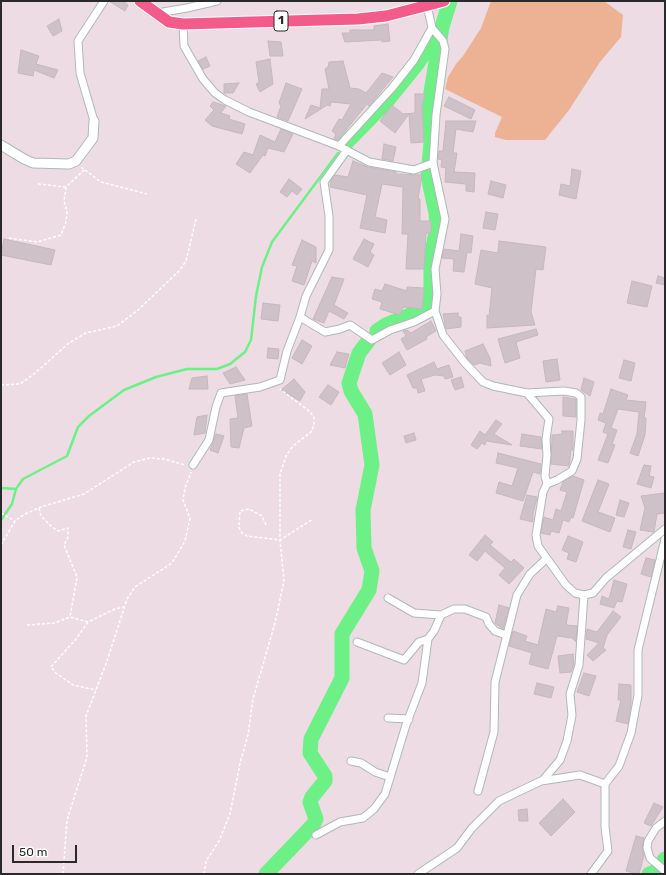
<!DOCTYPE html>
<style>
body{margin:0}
#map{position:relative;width:666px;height:875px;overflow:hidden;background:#eddce4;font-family:Rubik,sans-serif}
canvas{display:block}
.frame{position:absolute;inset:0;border:2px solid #2a2a2a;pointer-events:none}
.scale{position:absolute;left:12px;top:845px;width:65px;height:18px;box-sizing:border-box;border:2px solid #2a2a2a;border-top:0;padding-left:5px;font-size:12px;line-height:14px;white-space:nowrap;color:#2a2a2a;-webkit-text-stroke:3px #fff;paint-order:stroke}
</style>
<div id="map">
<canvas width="666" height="875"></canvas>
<div class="frame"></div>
<div class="scale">50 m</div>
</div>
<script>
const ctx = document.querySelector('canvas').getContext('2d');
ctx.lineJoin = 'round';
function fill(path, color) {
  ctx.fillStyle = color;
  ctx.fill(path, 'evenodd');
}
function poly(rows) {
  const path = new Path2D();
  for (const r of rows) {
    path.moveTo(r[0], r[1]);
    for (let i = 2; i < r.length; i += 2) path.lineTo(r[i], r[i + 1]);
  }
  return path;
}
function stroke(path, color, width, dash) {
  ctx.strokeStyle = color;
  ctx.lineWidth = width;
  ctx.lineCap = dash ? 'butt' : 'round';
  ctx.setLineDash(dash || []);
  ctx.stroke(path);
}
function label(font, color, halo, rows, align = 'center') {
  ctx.font = font + ' Rubik,sans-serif';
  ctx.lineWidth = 4;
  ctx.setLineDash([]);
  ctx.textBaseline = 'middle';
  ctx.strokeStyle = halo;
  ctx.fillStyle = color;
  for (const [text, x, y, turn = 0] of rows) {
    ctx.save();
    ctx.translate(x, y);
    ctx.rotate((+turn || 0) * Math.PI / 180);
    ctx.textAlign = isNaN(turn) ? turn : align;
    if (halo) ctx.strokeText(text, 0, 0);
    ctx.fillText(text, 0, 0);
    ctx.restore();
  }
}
fill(poly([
 [491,1,604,1,623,15,621,37,600,62,569,110,545,140,506,140,495,137,495,133,502,117,445,89,448,77,456,64,463,56,481,28]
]), '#ecb293');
stroke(poly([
 [1,488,16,489],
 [1,520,12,504,16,489,23,479,67,456,78,427,89,416,124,390,156,377,187,369,217,369,230,364,245,352,251,340,256,296,262,267,272,242,338,153]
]), '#6df086', 2.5);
stroke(poly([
 [345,144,387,101,417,64,439,31],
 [377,331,386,325,420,311,428,305,431,297,431,258,437,227,436,213,428,176,431,143,429,104,442,27,450,1],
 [266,874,313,825,316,819,310,802,312,797,325,781,325,776,310,753,311,739,342,678,342,634,369,590,372,571,364,548,363,510,372,465,365,414,351,391,349,383,359,353,369,340],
 [649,874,655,872,665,859]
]), '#6df086', 15);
const building = poly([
 [109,1,123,1,128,5,125,11,109,1],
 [59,19,62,31,53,36,47,26,59,19],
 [388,24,390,41,382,42,382,40,345,42,342,33,350,33,350,30,374,30,374,26,388,24],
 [268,41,281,42,283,56,270,56,268,41],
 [21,50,39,56,36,64,58,70,54,78,34,70,33,76,18,73,21,50],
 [206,57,210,66,203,69,198,61,206,57],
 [270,59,273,84,260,92,256,84,259,82,256,62,270,59],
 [343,61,350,88,359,89,366,93,382,73,393,77,369,106,367,104,338,140,334,139,336,134,332,131,339,119,342,120,351,104,331,102,330,106,327,105,305,119,311,105,320,108,322,89,329,89,325,69,328,67,329,62,343,61],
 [239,83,233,93,224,93,224,84,239,83],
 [286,83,302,89,288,121,277,117,281,106,279,103,286,83],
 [415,94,425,94,422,106,424,142,411,143,409,114,395,133,380,121,392,105,403,114,415,113,415,94],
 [449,97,475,110,471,119,444,106,449,97],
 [213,102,226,106,221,113,230,116,229,119,245,124,242,134,212,126,205,120,214,110,210,106,213,102],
 [446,121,476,121,473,132,456,129,453,153,457,153,454,172,475,173,474,192,466,191,466,184,445,182,446,168,441,167,442,160,438,159,439,151,443,151,446,121],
 [281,129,293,134,284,152,268,148,265,156,263,155,250,173,236,164,244,152,253,155,260,135,275,142,281,129],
 [384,144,396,147,393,161,382,159,384,144],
 [353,161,368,167,396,172,396,174,422,175,418,199,420,199,420,221,431,221,431,233,426,233,424,269,406,269,408,234,402,234,403,187,382,184,375,217,387,220,385,233,360,228,367,195,330,187,331,181,335,175,348,177,353,161],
 [572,169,581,171,576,199,559,195,561,184,570,186,572,169],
 [289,179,302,189,297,195,292,191,287,197,280,192,289,179],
 [491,181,506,185,503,198,488,194,491,181],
 [486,212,498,214,495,230,483,228,486,212],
 [461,234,473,236,471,253,467,252,464,272,453,271,454,259,442,258,444,249,459,251,461,234],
 [4,239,55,250,51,265,1,255,4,239],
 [364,239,374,244,370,252,374,255,368,267,353,259,364,239],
 [302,240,316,247,316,263,312,261,304,285,292,281,297,266,292,265,302,240],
 [499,241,546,247,543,270,536,269,531,312,535,325,487,328,487,315,489,316,492,288,475,284,481,250,498,253,499,241],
 [658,276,665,278,665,285,656,283,658,276],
 [332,277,344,279,334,305,348,313,344,319,329,311,324,323,313,319,332,277],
 [632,281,652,286,647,307,627,303,632,281],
 [385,284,407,291,407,287,424,288,422,309,403,307,400,315,380,309,382,302,372,299,375,289,382,291,385,284],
 [263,303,280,305,278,321,261,319,263,303],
 [458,313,458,317,461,317,461,327,446,329,443,314,458,313],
 [431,321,436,331,426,337,427,339,407,350,401,339,406,336,403,331,407,330,411,333,431,321],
 [536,329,538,335,516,342,520,358,505,363,498,339,536,329],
 [302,340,312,346,302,364,292,358,302,340],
 [483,344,490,358,491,366,480,363,474,365,467,358,465,351,483,344],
 [268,348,279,349,278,359,267,358,268,348],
 [337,352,349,354,345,368,330,365,337,352],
 [399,352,406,365,390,375,382,363,399,352],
 [557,359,560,380,546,382,543,361,557,359],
 [624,360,635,363,631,381,619,378,624,360],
 [434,362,437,369,449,365,453,377,445,379,444,376,435,375,421,379,425,391,418,393,417,388,413,388,407,375,434,362],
 [236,367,245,380,230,384,223,373,236,367],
 [207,376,208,389,189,389,192,378,207,376],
 [461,377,464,387,455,390,451,380,461,377],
 [584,378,594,382,590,396,581,390,584,378],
 [294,379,305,392,300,401,281,390,294,379],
 [328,385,339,392,331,405,319,397,328,385],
 [611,389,628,395,626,400,646,402,644,418,646,418,645,435,638,456,630,453,637,434,639,412,618,409,611,428,617,430,612,444,615,445,608,463,598,460,608,434,603,432,606,423,598,420,600,413,603,414,611,389],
 [247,394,252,426,244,428,239,448,231,447,230,419,238,418,235,396,247,394],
 [563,397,576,399,576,417,563,416,563,397],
 [207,415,205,433,194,435,197,417,207,415],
 [496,420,502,424,494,434,512,445,486,441,485,445,482,443,477,449,471,445,480,431,485,435,496,420],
 [562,431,573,431,573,450,571,450,569,466,551,464,552,435,562,434,562,431],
 [414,433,416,440,406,443,404,436,414,433],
 [216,434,224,436,218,453,210,450,216,434],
 [522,434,541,437,542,449,520,446,522,434],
 [498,453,541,464,540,474,533,472,523,501,496,493,499,482,512,486,518,468,496,463,498,453],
 [644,465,651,466,649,476,654,477,651,488,637,484,644,465],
 [573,476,584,480,573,518,571,517,569,522,563,520,559,533,551,531,550,535,541,533,544,517,553,520,556,509,561,511,567,492,560,490,563,482,573,476],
 [598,480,609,484,598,512,615,518,610,532,582,521,598,480],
 [665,493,665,513,657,514,654,532,640,530,645,508,641,496,665,493],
 [527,495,537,497,533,514,533,522,520,519,527,495],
 [620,500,629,503,624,517,616,515,620,500],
 [628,530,636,532,631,549,623,547,628,530],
 [485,535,493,542,490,545,511,562,514,559,524,568,509,584,499,575,505,568,485,551,477,561,469,555,485,535],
 [568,536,583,542,576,562,567,559,569,553,562,550,568,536],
 [646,558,655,560,651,577,641,574,646,558],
 [614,580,627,584,622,602,617,601,614,608,600,604,602,596,609,599,614,580],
 [499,605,509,608,503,629,495,623,499,605],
 [558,606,569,608,566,625,577,626,576,642,572,638,557,636,548,669,529,664,532,653,509,646,513,631,527,636,525,641,538,645,546,609,556,612,558,606],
 [613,611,621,617,607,635,603,648,606,650,593,661,587,655,599,643,586,639,587,629,597,632,613,611],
 [573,654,574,664,571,672,560,673,558,656,573,654],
 [584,673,596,676,589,696,577,692,584,673],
 [537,683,554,687,551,698,534,694,537,683],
 [619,684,631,685,631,704,628,724,616,721,621,700,618,700,619,684],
 [563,799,575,812,551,836,539,823,563,799],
 [654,803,663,807,651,826,644,823,654,803],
 [527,809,528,821,519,821,518,810,527,809],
 [636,836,644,838,642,848,644,856,639,874,626,871,636,836]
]);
fill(building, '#cec1c7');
stroke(building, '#c8b6be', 1);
const minor = poly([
 [157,13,187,8,217,1],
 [183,24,184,46,203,79,215,93,225,100,249,112,339,146,369,162,414,170,433,163,436,115,445,49,443,41,432,28,427,5],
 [94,121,80,73,78,41,104,1],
 [339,146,392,88,414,60,432,28],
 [433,163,445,219,435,269,437,294,435,311,443,335,465,363,483,382,493,386,527,393,564,391,576,393,581,397,581,420,577,459,572,471,557,480,547,484,543,492,536,535,538,546,566,585,575,593,584,595,593,593,606,578,665,529],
 [300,317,325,332,340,329,350,325,372,340,390,330,414,322,435,311],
 [527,393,549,419,546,439,547,455,545,476,547,484],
 [193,465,209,440,216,407,221,393,260,387,280,380,287,351,300,317,306,296,329,250,329,216,324,182,347,150],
 [388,598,414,613,441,615,454,609,465,609,486,617,489,624,495,631,506,635],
 [357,642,404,660,419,642,428,639,434,631,441,615],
 [388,718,409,719],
 [351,761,361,763,375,772,390,777],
 [541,781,580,775,605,784],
 [478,791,494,732,495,682,517,595,530,574,546,559],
 [665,821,656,828,648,841,647,848,650,858,665,871],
 [316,835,340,822,363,818,374,809,385,794,406,725,422,683,428,639],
 [418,874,457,848,472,828,499,801,543,780,560,760,567,741,572,715,570,694,579,665,584,595],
 [591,874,608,851,605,827,605,784,619,766,631,733,638,695,638,650,665,539]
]);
const tertiary = poly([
 [1,145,24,159,33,163,69,164,76,161,93,138,94,121]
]);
const primary = poly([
 [140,1,169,22,183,24,358,19,386,16,444,1]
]);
stroke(minor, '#acbab7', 9);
stroke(tertiary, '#acbab7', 11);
stroke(primary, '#fff', 13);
stroke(poly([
 [81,167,101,182,147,194],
 [38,184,66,187],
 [9,238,37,242,61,235,66,222,67,211,64,201,66,187,84,170],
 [1,385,20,384,34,374,69,343,86,333,117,326,138,310,179,271,186,261,196,219],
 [39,508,41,516,52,527,58,531,68,528,68,537,64,545,77,577,70,617],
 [1,513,15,521],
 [266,525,262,516,249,509,240,511,239,528,242,533,247,536,280,540,313,519],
 [1,545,15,521,25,514,41,507,84,494,134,462,150,458,164,459,185,465],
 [88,622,76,639,51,667,56,673,73,685,96,690],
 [27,625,55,623,70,617,88,622,115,609,124,607],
 [63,874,67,820,87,757,86,716,107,661,127,599,135,587,172,563,185,541,190,518,183,500,185,488,191,472],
 [204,874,206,861,219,841,230,814,240,763,248,735,253,699,275,623,284,581,280,540,280,474,286,456,292,447,312,431,314,423,314,417,309,411,280,389]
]), '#fff', 1.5, [3, 2]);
stroke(minor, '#fff', 7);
stroke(tertiary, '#fff', 9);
stroke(primary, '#f35b8a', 11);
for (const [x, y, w] of [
 [281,21,14]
]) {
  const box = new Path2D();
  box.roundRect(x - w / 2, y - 10, w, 20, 3);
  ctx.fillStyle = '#fff';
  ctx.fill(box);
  stroke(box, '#2a2a2a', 1);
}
label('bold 12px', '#2a2a2a', null, [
 ["1",281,21]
]);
</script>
